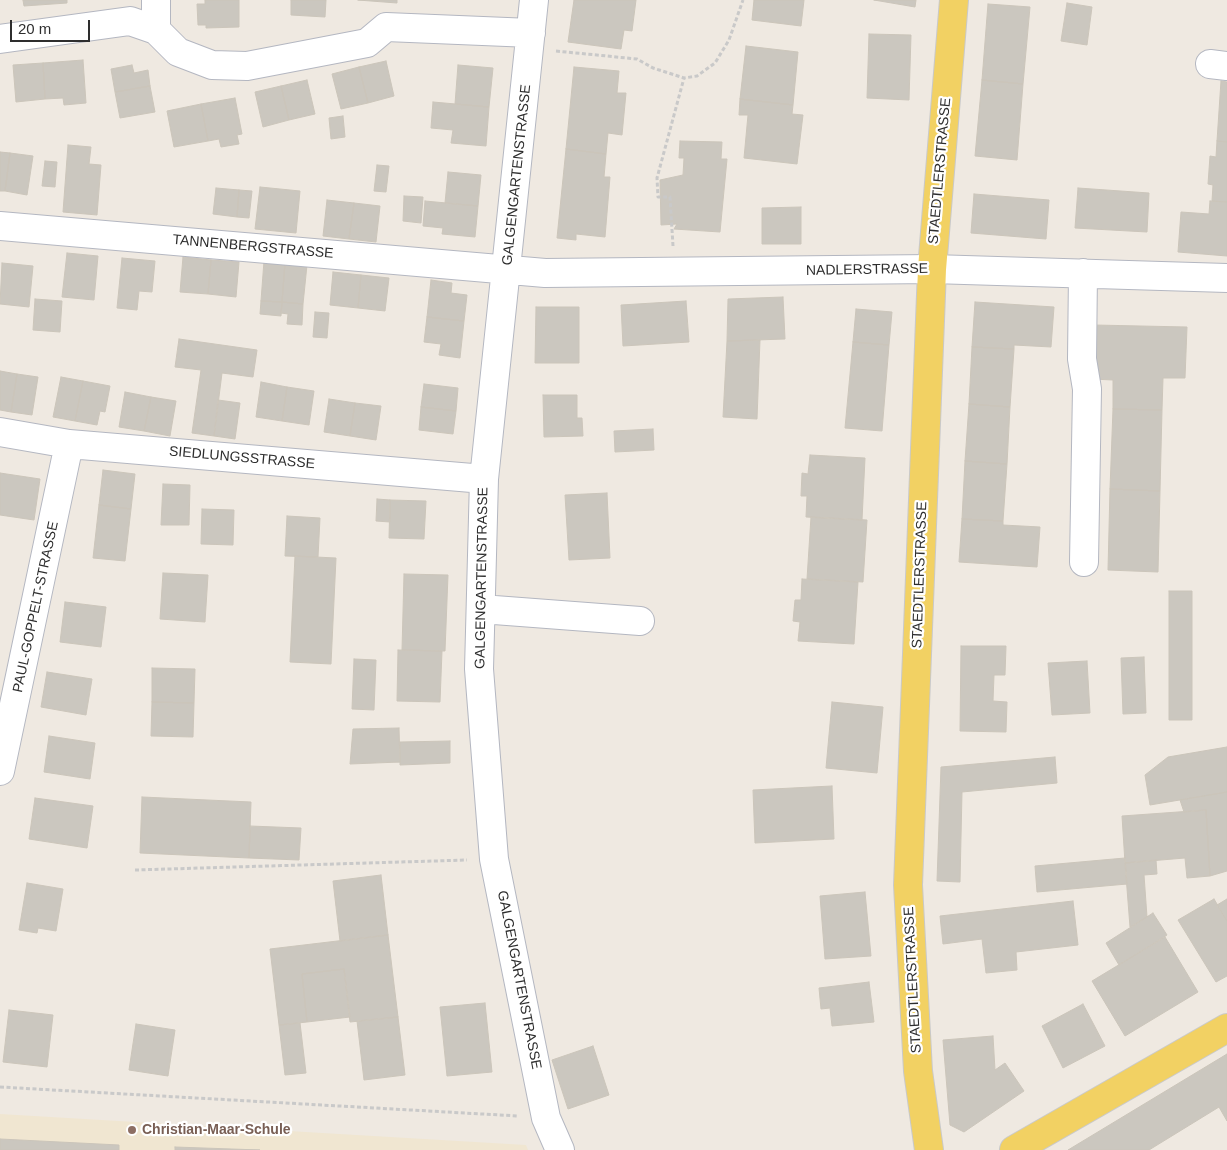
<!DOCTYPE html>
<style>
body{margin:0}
#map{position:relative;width:1227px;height:1150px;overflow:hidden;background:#efe9e1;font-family:Helvetica,sans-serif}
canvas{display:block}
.scale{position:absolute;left:10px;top:20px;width:80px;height:22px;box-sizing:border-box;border:2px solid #2e2e2e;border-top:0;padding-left:6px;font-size:15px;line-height:18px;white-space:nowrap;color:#2e2e2e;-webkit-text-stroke:4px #fff;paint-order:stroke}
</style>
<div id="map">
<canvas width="1227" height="1150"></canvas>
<div class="scale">20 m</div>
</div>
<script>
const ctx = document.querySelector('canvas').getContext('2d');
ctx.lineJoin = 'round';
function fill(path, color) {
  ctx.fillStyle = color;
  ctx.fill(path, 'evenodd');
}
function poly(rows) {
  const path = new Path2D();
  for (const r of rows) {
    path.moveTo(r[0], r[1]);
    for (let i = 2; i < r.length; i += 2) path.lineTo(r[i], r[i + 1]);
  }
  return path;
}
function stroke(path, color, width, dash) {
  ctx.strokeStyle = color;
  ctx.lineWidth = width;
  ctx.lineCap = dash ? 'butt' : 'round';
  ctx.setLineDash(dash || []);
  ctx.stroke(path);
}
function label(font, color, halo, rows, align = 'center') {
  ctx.font = font + ' Helvetica,sans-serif';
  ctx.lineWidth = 4.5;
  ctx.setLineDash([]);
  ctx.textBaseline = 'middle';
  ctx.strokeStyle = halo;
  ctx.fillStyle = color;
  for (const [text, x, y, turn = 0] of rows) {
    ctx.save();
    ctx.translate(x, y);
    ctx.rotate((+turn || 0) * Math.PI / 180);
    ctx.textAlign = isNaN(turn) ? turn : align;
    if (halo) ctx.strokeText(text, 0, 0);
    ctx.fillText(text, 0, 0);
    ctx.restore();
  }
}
fill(poly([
 [0,1114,526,1145,528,1150,0,1150]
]), '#f0e6d1');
const building = poly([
 [23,0,67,0,67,3,24,6,23,0],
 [205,0,239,0,239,27,206,28,206,25,198,25,197,4,205,4,205,0],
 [291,0,326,0,325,17,291,15,291,0],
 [358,0,397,0,397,3,358,0],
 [574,0,636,0,632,31,624,30,621,49,568,42,574,0],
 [754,0,804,0,801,26,752,20,754,0],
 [874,0,916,0,915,7,874,0],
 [1067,3,1092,7,1087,45,1061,41,1067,3],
 [988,4,1030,7,1023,84,982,80,988,4],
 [869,34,911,35,909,100,867,98,869,34],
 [746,46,798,52,793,105,740,99,746,46],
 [83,60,86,103,64,105,63,98,45,99,43,63,83,60],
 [386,61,394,96,368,103,359,67,386,61],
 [43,63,45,99,16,102,13,65,43,63],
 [132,65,134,73,148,70,150,86,115,92,111,69,132,65],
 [458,65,493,68,489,107,455,104,458,65],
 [359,67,368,103,341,109,332,74,359,67],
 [574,67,619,71,617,93,626,93,622,135,608,133,606,154,566,149,574,67],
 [307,80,315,114,289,120,281,86,307,80],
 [982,80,1023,84,1017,160,975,156,982,80],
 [1221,81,1227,82,1227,142,1217,141,1221,81],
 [150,86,155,112,120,118,115,92,150,86],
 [281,86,289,120,263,127,255,92,281,86],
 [235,98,242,134,237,135,239,144,221,147,219,139,208,141,201,104,235,98],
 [740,99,793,105,792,114,803,115,797,164,744,158,748,115,739,115,740,99],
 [433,102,489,107,486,146,451,143,453,130,431,128,433,102],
 [201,104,208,141,174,147,167,111,201,104],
 [343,116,345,137,331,139,329,118,343,116],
 [680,141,722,142,721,159,727,159,720,232,674,229,677,224,661,225,660,180,683,175,684,158,679,158,680,141],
 [1217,141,1227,142,1227,202,1212,201,1213,185,1208,184,1210,156,1216,157,1217,141],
 [68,145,91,147,89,164,101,165,97,215,63,212,68,145],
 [566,149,606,154,604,177,610,177,605,237,576,234,576,240,557,238,566,149],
 [0,152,10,153,5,191,0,191,0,152],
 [10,153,33,156,27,195,5,191,10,153],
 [45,161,57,162,55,187,42,186,45,161],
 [377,165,389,166,386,192,374,191,377,165],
 [448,172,481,175,478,206,445,203,448,172],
 [260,187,300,191,296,233,255,229,260,187],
 [216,188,239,190,237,217,213,214,216,188],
 [1078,188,1149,193,1147,232,1075,228,1078,188],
 [239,190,252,191,249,218,237,217,239,190],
 [974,194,1049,200,1046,239,971,233,974,194],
 [404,196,423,197,421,223,403,221,404,196],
 [327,200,354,203,349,239,323,236,327,200],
 [425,201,478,206,475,237,442,234,443,228,423,226,425,201],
 [1210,201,1227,202,1227,256,1178,252,1181,212,1209,214,1210,201],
 [354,203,380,206,376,242,349,239,354,203],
 [801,207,801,244,762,244,762,208,801,207],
 [67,253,98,256,94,300,62,297,67,253],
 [183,257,211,260,208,294,180,292,183,257],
 [122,258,155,261,152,292,139,291,137,310,117,308,122,258],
 [211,260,239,262,236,297,208,294,211,260],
 [264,261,285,263,282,302,261,301,264,261],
 [2,263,33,266,29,307,0,304,2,263],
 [285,263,307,265,303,304,282,302,285,263],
 [333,272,361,275,358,308,330,305,333,272],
 [361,275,389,278,385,311,358,308,361,275],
 [431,280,452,283,451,293,467,295,464,321,427,317,431,280],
 [783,297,785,339,727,341,728,299,783,297],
 [35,299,62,301,60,332,33,330,35,299],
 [261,301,282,302,281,316,260,314,261,301],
 [686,301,689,342,623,346,621,305,686,301],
 [282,302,303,304,302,325,287,324,288,314,281,313,282,302],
 [975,302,1054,307,1051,347,1014,345,1014,349,972,347,975,302],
 [536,307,579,307,579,363,535,363,536,307],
 [856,309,892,312,889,345,853,342,856,309],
 [315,312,329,313,327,338,313,337,315,312],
 [427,317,464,321,460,358,439,355,441,344,424,342,427,317],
 [1094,325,1187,327,1185,378,1163,378,1162,410,1113,409,1113,380,1092,379,1094,325],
 [179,339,257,350,253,377,222,373,214,436,192,433,201,370,175,367,179,339],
 [760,340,757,419,723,417,727,341,760,340],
 [853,342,889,345,882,431,845,428,853,342],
 [972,347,1014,349,1010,407,969,404,972,347],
 [0,371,17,374,11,412,0,410,0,371],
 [17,374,38,377,32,415,11,412,17,374],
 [61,377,83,381,75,421,53,417,61,377],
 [83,381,110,386,105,412,100,411,97,425,75,421,83,381],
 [261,382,287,387,282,421,256,417,261,382],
 [424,384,458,388,456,411,421,407,424,384],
 [287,387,314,391,309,425,282,421,287,387],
 [125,392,151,397,144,431,119,427,125,392],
 [543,395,577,395,577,418,582,418,583,436,544,437,543,395],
 [151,397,176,401,170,436,144,431,151,397],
 [329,399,355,403,350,436,324,432,329,399],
 [218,400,240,403,235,439,214,436,218,400],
 [355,403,381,406,376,440,350,436,355,403],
 [969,404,1010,407,1007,464,965,461,969,404],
 [421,407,456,411,453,434,419,430,421,407],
 [1113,409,1162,410,1160,491,1110,489,1113,409],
 [653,429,654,450,615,452,614,431,653,429],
 [810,455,865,458,862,520,806,517,807,496,801,496,802,473,808,474,810,455],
 [965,461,1007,464,1003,521,962,519,965,461],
 [103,470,135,474,131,509,99,505,103,470],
 [0,473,40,479,34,520,0,515,0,473],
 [163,484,190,485,189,525,161,525,163,484],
 [1110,489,1160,491,1158,572,1108,570,1110,489],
 [607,493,610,558,569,560,565,495,607,493],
 [377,499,390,500,390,522,376,521,377,499],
 [390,500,426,501,424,539,389,538,390,500],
 [99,505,131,509,125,561,93,558,99,505],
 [202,509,234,510,233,545,201,544,202,509],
 [287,516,320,518,318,557,285,556,287,516],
 [811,517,867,520,863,582,807,579,811,517],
 [962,519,1003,521,1003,525,1040,527,1037,567,959,562,962,519],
 [295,556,336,558,331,664,290,662,295,556],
 [163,573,208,575,205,622,160,619,163,573],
 [404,574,448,575,445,651,402,650,404,574],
 [802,579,858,582,854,644,798,641,800,622,793,621,795,600,801,600,802,579],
 [1169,591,1192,591,1192,720,1169,720,1169,591],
 [65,602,106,607,101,647,60,642,65,602],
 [961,646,1006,646,1005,675,994,675,993,701,1007,702,1006,732,960,731,961,646],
 [398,650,442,651,440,702,397,701,398,650],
 [1144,657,1146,713,1123,714,1121,658,1144,657],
 [354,659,376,660,374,710,352,709,354,659],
 [1087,661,1090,713,1052,715,1048,663,1087,661],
 [152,668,195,669,194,703,152,702,152,668],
 [47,672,92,679,86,715,41,707,47,672],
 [152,702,194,703,193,737,151,736,152,702],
 [832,702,883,707,877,773,826,768,832,702],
 [399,728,400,762,350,764,353,729,399,728],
 [49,736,95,743,90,779,44,772,49,736],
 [450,741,450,763,400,765,400,742,450,741],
 [1227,747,1227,792,1150,805,1145,775,1168,757,1227,747],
 [1055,757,1057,783,962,792,960,882,937,881,941,767,1055,757],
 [832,786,834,839,755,843,753,790,832,786],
 [1227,792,1227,871,1210,876,1206,810,1184,812,1180,800,1227,792],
 [142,797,251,802,249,858,140,853,142,797],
 [35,798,93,806,87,848,29,839,35,798],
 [1206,810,1210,876,1187,878,1185,858,1125,863,1122,816,1206,810],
 [250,826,301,828,299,860,249,858,250,826],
 [1125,858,1127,884,1037,892,1035,866,1125,858],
 [1156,860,1157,874,1144,875,1147,917,1130,927,1125,863,1156,860],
 [381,875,388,935,340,941,333,881,381,875],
 [27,883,63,889,56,931,38,928,37,933,19,930,27,883],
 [865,892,871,956,825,959,820,896,865,892],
 [1214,899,1227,921,1227,976,1216,982,1178,920,1214,899],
 [1227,899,1227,921,1217,905,1227,899],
 [1073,901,1078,945,1016,952,1017,970,986,973,982,939,943,944,940,916,1073,901],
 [1153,913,1167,935,1119,965,1106,943,1153,913],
 [388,935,398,1017,350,1022,344,969,302,974,307,1022,279,1025,270,949,388,935],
 [1165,937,1198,992,1125,1036,1092,981,1165,937],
 [344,969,350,1017,307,1022,302,974,344,969],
 [869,982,874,1022,832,1026,830,1008,821,1009,819,988,869,982],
 [485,1003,492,1072,447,1076,440,1007,485,1003],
 [1083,1004,1105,1046,1063,1068,1042,1026,1083,1004],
 [9,1010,53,1015,47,1067,3,1062,9,1010],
 [398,1017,405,1075,364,1080,357,1021,398,1017],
 [300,1023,306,1073,285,1075,279,1025,300,1023],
 [136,1024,175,1030,168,1076,129,1070,136,1024],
 [993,1036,995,1070,1005,1063,1024,1091,964,1132,950,1125,943,1040,993,1036],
 [593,1046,609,1095,568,1109,552,1060,593,1046],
 [1227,1054,1227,1121,1219,1107,1149,1150,1068,1150,1227,1054],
 [0,1139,119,1145,119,1150,0,1150,0,1139],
 [175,1147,260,1150,175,1150,175,1147]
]);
fill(building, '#cbc7bf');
stroke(building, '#cbc5ba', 1);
const minor = poly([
 [534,0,484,479,479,669,494,859,546,1118,560,1150],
 [156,30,156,0],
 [0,39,130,21,156,30,178,52,212,65,247,66,367,43,386,27,531,33],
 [1210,64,1227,66],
 [0,226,545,273,932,269,1227,278],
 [1083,273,1082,359,1087,389,1084,562],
 [0,432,69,444,484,479],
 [481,609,640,621],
 [0,771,69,444]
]);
const major = poly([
 [929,1150,918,1071,908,885,932,269,954,0],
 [1014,1150,1227,1028]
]);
stroke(minor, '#b4b7c1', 30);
stroke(major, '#c9c9c9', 30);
stroke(poly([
 [556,51,637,59,653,68,684,78,697,76,715,63,729,40,743,0],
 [673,246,670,197,658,197,657,178,684,78],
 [135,870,467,860],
 [0,1087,518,1116]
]), '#c9c9c9', 3, [4, 2.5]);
stroke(minor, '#fff', 28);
stroke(major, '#f2d163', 28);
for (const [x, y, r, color] of [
 [132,1130,5,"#8d6e63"]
]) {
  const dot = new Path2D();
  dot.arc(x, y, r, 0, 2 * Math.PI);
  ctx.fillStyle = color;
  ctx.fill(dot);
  stroke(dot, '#fff', 2);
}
label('14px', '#2e2e2e', '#fff', [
 ["STAEDTLERSTRASSE",940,171,-85],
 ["GALGENGARTENSTRASSE",517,175,-84],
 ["TANNENBERGSTRASSE",253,247,5],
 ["NADLERSTRASSE",867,270,-1],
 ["SIEDLUNGSSTRASSE",242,458,5],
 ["STAEDTLERSTRASSE",920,575,-88],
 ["GALGENGARTENSTRASSE",482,578,-89],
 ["PAUL-GOPPELT-STRASSE",36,607,-78],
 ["GALGENGARTENSTRASSE",519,980,79],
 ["STAEDTLERSTRASSE",913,980,-93]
]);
label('bold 14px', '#785e54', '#fff', [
 ["Christian-Maar-Schule",142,1130]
], 'left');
</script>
